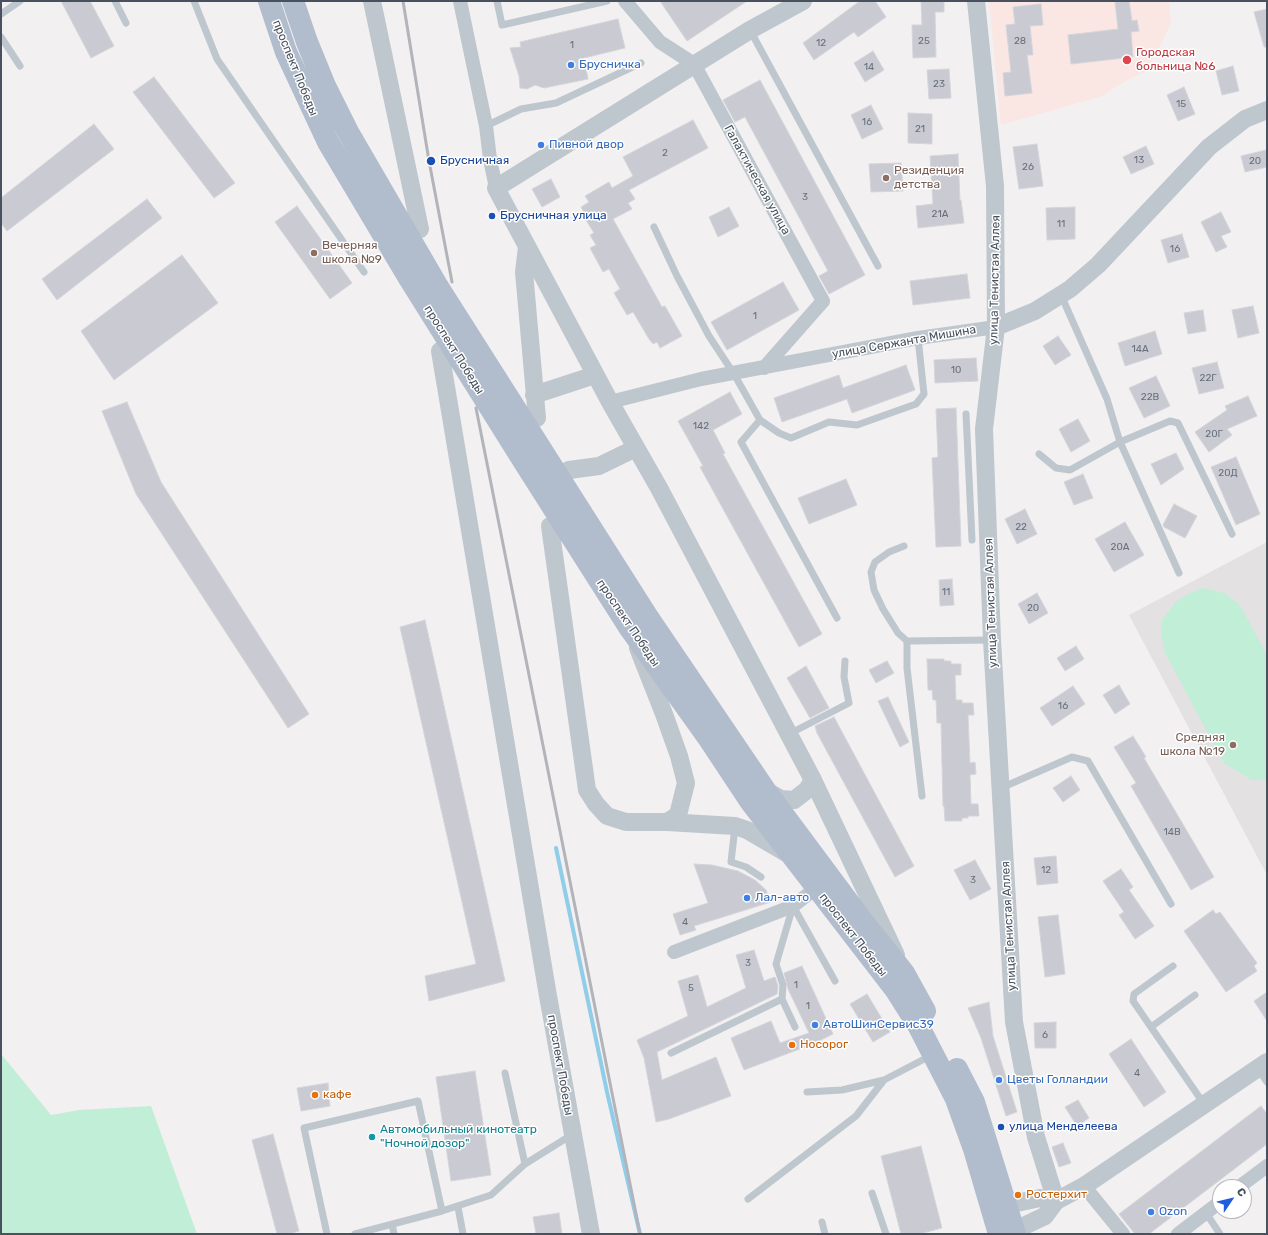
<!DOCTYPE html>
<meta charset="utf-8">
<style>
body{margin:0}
#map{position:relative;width:1268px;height:1235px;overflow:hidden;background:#f2f0f0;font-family:Rubik,sans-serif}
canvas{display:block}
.frame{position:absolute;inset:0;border:2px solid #48515d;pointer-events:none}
.north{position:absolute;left:1212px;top:1179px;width:40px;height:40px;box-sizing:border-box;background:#fff;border:1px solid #b6b9be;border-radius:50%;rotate:55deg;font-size:11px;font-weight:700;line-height:16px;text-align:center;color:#48515d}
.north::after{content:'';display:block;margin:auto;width:14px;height:18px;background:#205edd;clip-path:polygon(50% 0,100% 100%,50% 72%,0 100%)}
</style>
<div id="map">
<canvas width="1268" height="1235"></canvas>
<div class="frame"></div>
<div class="north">С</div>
</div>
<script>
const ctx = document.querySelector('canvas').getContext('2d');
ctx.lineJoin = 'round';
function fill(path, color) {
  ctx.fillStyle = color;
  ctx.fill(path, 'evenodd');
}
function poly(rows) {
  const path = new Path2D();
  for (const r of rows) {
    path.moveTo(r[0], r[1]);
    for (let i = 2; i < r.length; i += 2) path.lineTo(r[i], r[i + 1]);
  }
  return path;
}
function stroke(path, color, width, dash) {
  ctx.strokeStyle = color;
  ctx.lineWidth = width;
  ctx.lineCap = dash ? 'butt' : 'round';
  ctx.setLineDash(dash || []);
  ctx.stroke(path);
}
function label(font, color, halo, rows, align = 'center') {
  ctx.font = font + ' Rubik,sans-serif';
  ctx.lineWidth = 3;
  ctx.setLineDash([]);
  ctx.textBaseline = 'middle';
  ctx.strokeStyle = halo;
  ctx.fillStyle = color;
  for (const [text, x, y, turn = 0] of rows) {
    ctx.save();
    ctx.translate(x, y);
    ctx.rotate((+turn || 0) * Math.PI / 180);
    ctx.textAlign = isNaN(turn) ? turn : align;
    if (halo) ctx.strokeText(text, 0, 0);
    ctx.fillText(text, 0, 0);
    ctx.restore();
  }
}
fill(poly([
 [1267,542,1267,875,1129,615]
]), '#e3e1e2');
fill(poly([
 [989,1,1125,1,1115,2,1118,29,1068,35,1072,64,1133,57,1131,32,1139,31,1137,20,1132,21,1129,1,1169,1,1171,23,1157,52,1144,72,1122,83,1102,96,1001,125],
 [1040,4,1043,25,1030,26,1033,55,1027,55,1032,93,1005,95,1003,73,1011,72,1015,24,1013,7]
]), '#fae6e2');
fill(poly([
 [1203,588,1224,593,1239,604,1267,655,1267,780,1252,780,1224,763,1165,653,1161,632,1162,620,1176,602,1188,594],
 [1,1054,51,1115,79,1110,151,1106,197,1234,1,1234]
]), '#c0eed7');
stroke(poly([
 [556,848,607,1092,640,1234]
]), '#8fcde9', 4);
const building = poly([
 [61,1,90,1,114,46,91,58,61,1],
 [660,1,747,1,687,41,660,1],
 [860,1,875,1,886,17,858,37,854,32,814,60,803,43,860,1],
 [921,1,944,1,944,12,935,12,936,57,913,58,912,25,922,25,921,1],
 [1129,1,1132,21,1137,20,1139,31,1131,32,1133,57,1071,64,1068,35,1118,29,1115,2,1129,1],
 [1041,4,1043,25,1030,26,1033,55,1027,55,1032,93,1005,96,1003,73,1011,72,1006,25,1015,24,1013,7,1041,4],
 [1267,9,1267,47,1264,47,1254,12,1267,9],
 [618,19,625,48,584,58,588,79,544,88,535,85,527,89,520,88,519,76,510,48,521,47,520,42,618,19],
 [873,51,884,70,865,82,854,63,873,51],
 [1233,66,1239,91,1222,95,1216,71,1233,66],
 [949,69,951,98,929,99,927,70,949,69],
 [154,77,235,183,214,198,133,92,154,77],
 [760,80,865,275,829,294,819,276,828,271,745,117,735,122,723,100,760,80],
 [1184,87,1195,114,1178,121,1167,95,1184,87],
 [871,105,883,129,862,139,851,115,871,105],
 [908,113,932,114,932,144,908,143,908,113],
 [693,120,708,148,629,190,635,199,628,203,632,209,613,219,662,307,665,306,682,336,660,348,657,342,653,344,649,339,633,312,627,315,614,293,620,289,609,269,603,272,590,248,596,245,590,235,594,233,584,217,586,216,581,207,589,202,585,196,609,182,612,188,633,176,623,157,693,120],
 [94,124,114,149,7,231,1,223,1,198,94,124],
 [1037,144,1043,186,1019,189,1013,147,1037,144],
 [1146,146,1154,164,1131,174,1123,157,1146,146],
 [1266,150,1267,167,1245,172,1241,156,1266,150],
 [958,154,960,201,961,200,964,223,918,228,916,206,933,204,930,156,958,154],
 [901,163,903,191,871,192,869,164,901,163],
 [551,179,560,197,542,207,532,189,551,179],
 [147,199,162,218,57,300,42,279,147,199],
 [297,206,352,283,330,299,275,222,297,206],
 [729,207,739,226,718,237,709,217,729,207],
 [1075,207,1075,239,1047,240,1046,208,1075,207],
 [1221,212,1231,232,1221,236,1227,247,1216,252,1201,222,1221,212],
 [1182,234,1189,257,1168,263,1161,240,1182,234],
 [182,255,218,303,114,380,81,331,182,255],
 [967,274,970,298,913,305,910,281,967,274],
 [783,282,799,310,727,350,711,322,783,282],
 [1253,306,1259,333,1238,338,1232,310,1253,306],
 [1203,310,1206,331,1188,334,1184,313,1203,310],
 [1155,331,1162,354,1125,366,1118,343,1155,331],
 [1058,336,1071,355,1055,365,1043,346,1058,336],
 [976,358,978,381,935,383,934,360,976,358],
 [1217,362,1224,388,1199,394,1192,368,1217,362],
 [906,365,915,390,852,413,847,399,782,422,774,398,839,375,843,388,906,365],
 [1156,376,1170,406,1144,418,1129,388,1156,376],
 [730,392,742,414,713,430,725,453,723,454,822,634,799,647,700,467,703,466,678,421,730,392],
 [1248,396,1257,416,1227,429,1232,435,1209,452,1195,432,1227,410,1225,406,1248,396],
 [127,402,161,482,309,714,288,728,136,494,102,411,127,402],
 [956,408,961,546,936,547,932,458,938,457,936,409,956,408],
 [1078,419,1090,441,1071,452,1059,429,1078,419],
 [1176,453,1184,469,1161,485,1151,464,1176,453],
 [1236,457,1260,514,1236,525,1211,467,1236,457],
 [1083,474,1093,498,1074,505,1064,482,1083,474],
 [846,479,857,505,809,524,798,498,846,479],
 [1174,504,1197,516,1185,538,1164,527,1163,525,1174,504],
 [1025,509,1037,534,1017,544,1005,519,1025,509],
 [1125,522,1144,555,1114,572,1095,539,1125,522],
 [952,579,954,605,940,606,939,580,952,579],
 [1037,593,1048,613,1029,624,1018,604,1037,593],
 [425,620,505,981,429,1001,425,976,476,964,400,627,425,620],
 [1076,646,1084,659,1065,671,1057,658,1076,646],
 [927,659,944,659,944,661,951,661,951,664,961,664,961,675,955,675,956,700,962,700,962,703,973,703,974,715,968,715,970,763,975,762,976,774,970,775,971,804,978,804,979,816,968,816,968,818,962,818,962,821,945,821,944,806,943,806,941,723,937,723,936,700,933,700,932,690,928,690,927,659],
 [887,661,894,673,876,683,869,670,887,661],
 [806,666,829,708,810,718,787,678,806,666],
 [1119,685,1130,704,1115,714,1103,695,1119,685],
 [1073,686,1085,704,1052,726,1040,708,1073,686],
 [888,697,909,742,900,747,878,701,888,697],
 [834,717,914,866,895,877,817,733,815,726,834,717],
 [1133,736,1146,757,1144,758,1214,877,1191,890,1131,786,1136,783,1114,747,1133,736],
 [1071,776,1080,790,1063,802,1053,788,1071,776],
 [1056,856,1058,883,1037,885,1034,858,1056,856],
 [975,860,991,889,970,900,954,870,975,860],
 [694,864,712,865,738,871,755,880,766,890,771,902,694,926,696,930,680,935,673,914,708,903,694,864],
 [1121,869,1133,887,1129,890,1154,926,1135,939,1119,915,1124,912,1103,881,1121,869],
 [1213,910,1216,914,1220,912,1257,963,1254,966,1257,971,1226,992,1184,931,1213,910],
 [1058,915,1065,974,1045,977,1038,917,1058,915],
 [754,950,764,981,775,977,778,986,777,994,657,1052,662,1080,716,1057,731,1096,669,1119,656,1122,644,1058,637,1040,688,1016,678,981,698,975,707,1007,746,988,736,955,754,950],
 [802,966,833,1034,813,1044,744,1070,731,1038,771,1021,780,1043,809,1033,788,989,784,973,802,966],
 [1267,992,1267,1021,1254,1001,1267,992],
 [867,994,890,1032,873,1042,850,1004,867,994],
 [989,1002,993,1036,1017,1112,1006,1116,981,1038,968,1008,989,1002],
 [1056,1022,1056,1048,1035,1048,1034,1023,1056,1022],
 [1131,1039,1166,1092,1144,1107,1109,1054,1131,1039],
 [475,1071,491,1175,451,1181,436,1077,475,1071],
 [328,1083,330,1106,301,1111,297,1088,328,1083],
 [1078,1100,1089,1118,1077,1126,1065,1107,1078,1100],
 [1261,1106,1267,1114,1267,1144,1149,1234,1135,1234,1119,1214,1261,1106],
 [273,1134,299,1231,289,1234,277,1234,252,1140,273,1134],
 [1063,1143,1071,1163,1059,1167,1052,1147,1063,1143],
 [921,1146,942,1228,919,1234,901,1234,881,1156,921,1146],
 [559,1213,562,1234,536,1234,533,1217,559,1213]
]);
fill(building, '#cacbd2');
stroke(building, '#d4d5db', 1);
stroke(poly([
 [115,1,126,23],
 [194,1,217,59,364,272],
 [497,1,502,25,607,1],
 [1,14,20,1],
 [750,30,878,266],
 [1,37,20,66],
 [486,126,521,109,556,103,641,63],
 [654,227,677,276,709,336,734,374,760,420,779,433,791,438,829,422,857,425,916,404,924,394,918,338],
 [1061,295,1107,399,1120,442,1179,573],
 [966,414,972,540],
 [760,420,741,442,837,618],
 [1039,454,1056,468,1070,470,1120,442,1170,421,1178,423,1232,534],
 [904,546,889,552,875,562,871,572,874,590,883,609,898,633,907,641],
 [789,734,849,703,844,677,845,661],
 [1001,788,1072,757,1088,761,1171,904],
 [922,796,907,668,907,641,991,640],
 [735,827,731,862,746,867,761,877],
 [793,906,776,964,783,985,782,999,795,1027],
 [793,906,835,981],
 [1173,966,1134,994,1133,1001,1204,1104],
 [1151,1027,1195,995],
 [671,1053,782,999],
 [1258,1069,1267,1082],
 [505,1073,525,1164],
 [807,1092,842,1090,884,1080,932,1055],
 [872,1193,886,1234],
 [748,1199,856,1116,884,1080],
 [458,1207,463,1234],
 [1206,1213,1220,1234],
 [822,1222,825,1234],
 [392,1224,394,1234],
 [327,1234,304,1128,418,1101,442,1211],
 [355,1234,442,1211,491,1195,525,1164,573,1134]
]), '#bec6ce', 7);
stroke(poly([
 [460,1,486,126,490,159,496,188],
 [625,1,660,42,694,64,823,301,764,368],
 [610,402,701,379,918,338,996,327],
 [674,952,793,906,816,888],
 [1084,1186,1123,1234],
 [1239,1187,1267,1166],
 [1178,1234,1220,1202]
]), '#bec6ce', 14);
stroke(poly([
 [372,1,420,229],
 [803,1,750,30,496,188,610,402,659,488,813,780,896,955],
 [976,1,995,186,996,327,984,429,992,640,1014,1022,1036,1137,1056,1201],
 [527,247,524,272,537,418],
 [996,327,1035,311,1070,289,1098,265,1209,147,1245,119,1267,110],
 [440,351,548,996,591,1234],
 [534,395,595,375],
 [569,470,599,466,636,448],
 [550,526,587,790,596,804,607,816,626,822,667,822,735,826,747,830,788,854],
 [638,648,664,714,679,756,686,783,678,815,667,822],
 [765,790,781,799,794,800,807,790,813,780],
 [993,1208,1040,1198,1056,1201],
 [1007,1234,1045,1216,1056,1201,1084,1186,1267,1062]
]), '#bec6ce', 18);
stroke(poly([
 [269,1,286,52,328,142,409,278,524,462,629,627,707,736,750,801,895,989,919,1027,956,1099,974,1149,999,1234],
 [293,1,307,42,325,86,348,132,438,287,647,616,765,790,861,919,904,973,925,1011],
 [957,1069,974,1102,1015,1234]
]), '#b1bccd', 22);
stroke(poly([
 [403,1,429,161,452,282],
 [476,408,640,1234]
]), '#b2b4ba', 3);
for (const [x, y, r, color] of [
 [1127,60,5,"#e0444e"],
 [571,65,4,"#3f7fe0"],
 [541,145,4,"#3f7fe0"],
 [431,161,5,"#1a4fb4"],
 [886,178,4,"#8d6e63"],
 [492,216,4,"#1a4fb4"],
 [314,253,4,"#8d6e63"],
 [1233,745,4,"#8d6e63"],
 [747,898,4,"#3f7fe0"],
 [815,1025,4,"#3f7fe0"],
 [792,1045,4,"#e8710a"],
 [999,1080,4,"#3f7fe0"],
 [315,1095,4,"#e8710a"],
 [1001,1127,4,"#1a4fb4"],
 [372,1137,4,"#0f9aa8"],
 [1018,1195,4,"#e8710a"],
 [1151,1212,4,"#3f7fe0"]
]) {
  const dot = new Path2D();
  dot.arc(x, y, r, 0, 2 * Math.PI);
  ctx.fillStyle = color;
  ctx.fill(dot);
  stroke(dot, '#fff', 1.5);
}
label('10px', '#68707a', null, [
 ["25",924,41],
 ["28",1020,41],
 ["12",821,43],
 ["1",572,45],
 ["14",869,67],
 ["23",939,84],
 ["15",1181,104],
 ["16",867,122],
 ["21",920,129],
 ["2",665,153],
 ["13",1139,160],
 ["20",1255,161],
 ["26",1028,167],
 ["3",805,197],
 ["21А",940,214],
 ["11",1061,224],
 ["16",1175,249],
 ["1",755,316],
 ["14А",1140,349],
 ["10",956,370],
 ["22Г",1208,378],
 ["22В",1150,397],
 ["142",701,426],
 ["20Г",1214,434],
 ["20Д",1228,473],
 ["22",1021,527],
 ["20А",1120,547],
 ["11",946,592],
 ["20",1033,608],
 ["16",1063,706],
 ["14В",1172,832],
 ["12",1046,870],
 ["3",973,880],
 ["4",685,922],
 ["3",748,963],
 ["1",796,985],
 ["5",691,988],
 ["1",808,1006],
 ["6",1045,1035],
 ["4",1137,1073]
]);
label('12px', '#be3a42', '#fff', [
 ["Городская",1136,53],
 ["больница №6",1136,67]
], 'left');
label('12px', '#366cbe', '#fff', [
 ["Брусничка",579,65],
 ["Пивной двор",549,145],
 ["Лал-авто",755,898],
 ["АвтоШинСервис39",823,1025],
 ["Цветы Голландии",1007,1080],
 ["Ozon",1159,1212]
], 'left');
label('12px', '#48515d', '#fff', [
 ["проспект Победы",295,68,68],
 ["Галактическая улица",757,180,61],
 ["улица Тенистая Аллея",995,280,-89],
 ["улица Сержанта Мишина",904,342,-10],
 ["проспект Победы",454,350,58],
 ["улица Тенистая Аллея",991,603,-92],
 ["проспект Победы",628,623,56],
 ["улица Тенистая Аллея",1009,926,-93],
 ["проспект Победы",853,935,52],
 ["проспект Победы",560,1065,80]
]);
label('12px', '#164399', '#fff', [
 ["Брусничная",440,161],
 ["Брусничная улица",500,216],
 ["улица Менделеева",1009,1127]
], 'left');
label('12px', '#785e54', '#fff', [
 ["Резиденция",894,171],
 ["детства",894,185],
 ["Вечерняя",322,246],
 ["школа №9",322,260],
 ["Средняя",1225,738,"right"],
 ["школа №19",1225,752,"right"]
], 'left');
label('12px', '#c56008', '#fff', [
 ["Носорог",800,1045],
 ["кафе",323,1095],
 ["Ростерхит",1026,1195]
], 'left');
label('12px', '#0d838f', '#fff', [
 ["Автомобильный кинотеатр",380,1130],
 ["\"Ночной дозор\"",380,1144]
], 'left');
</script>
